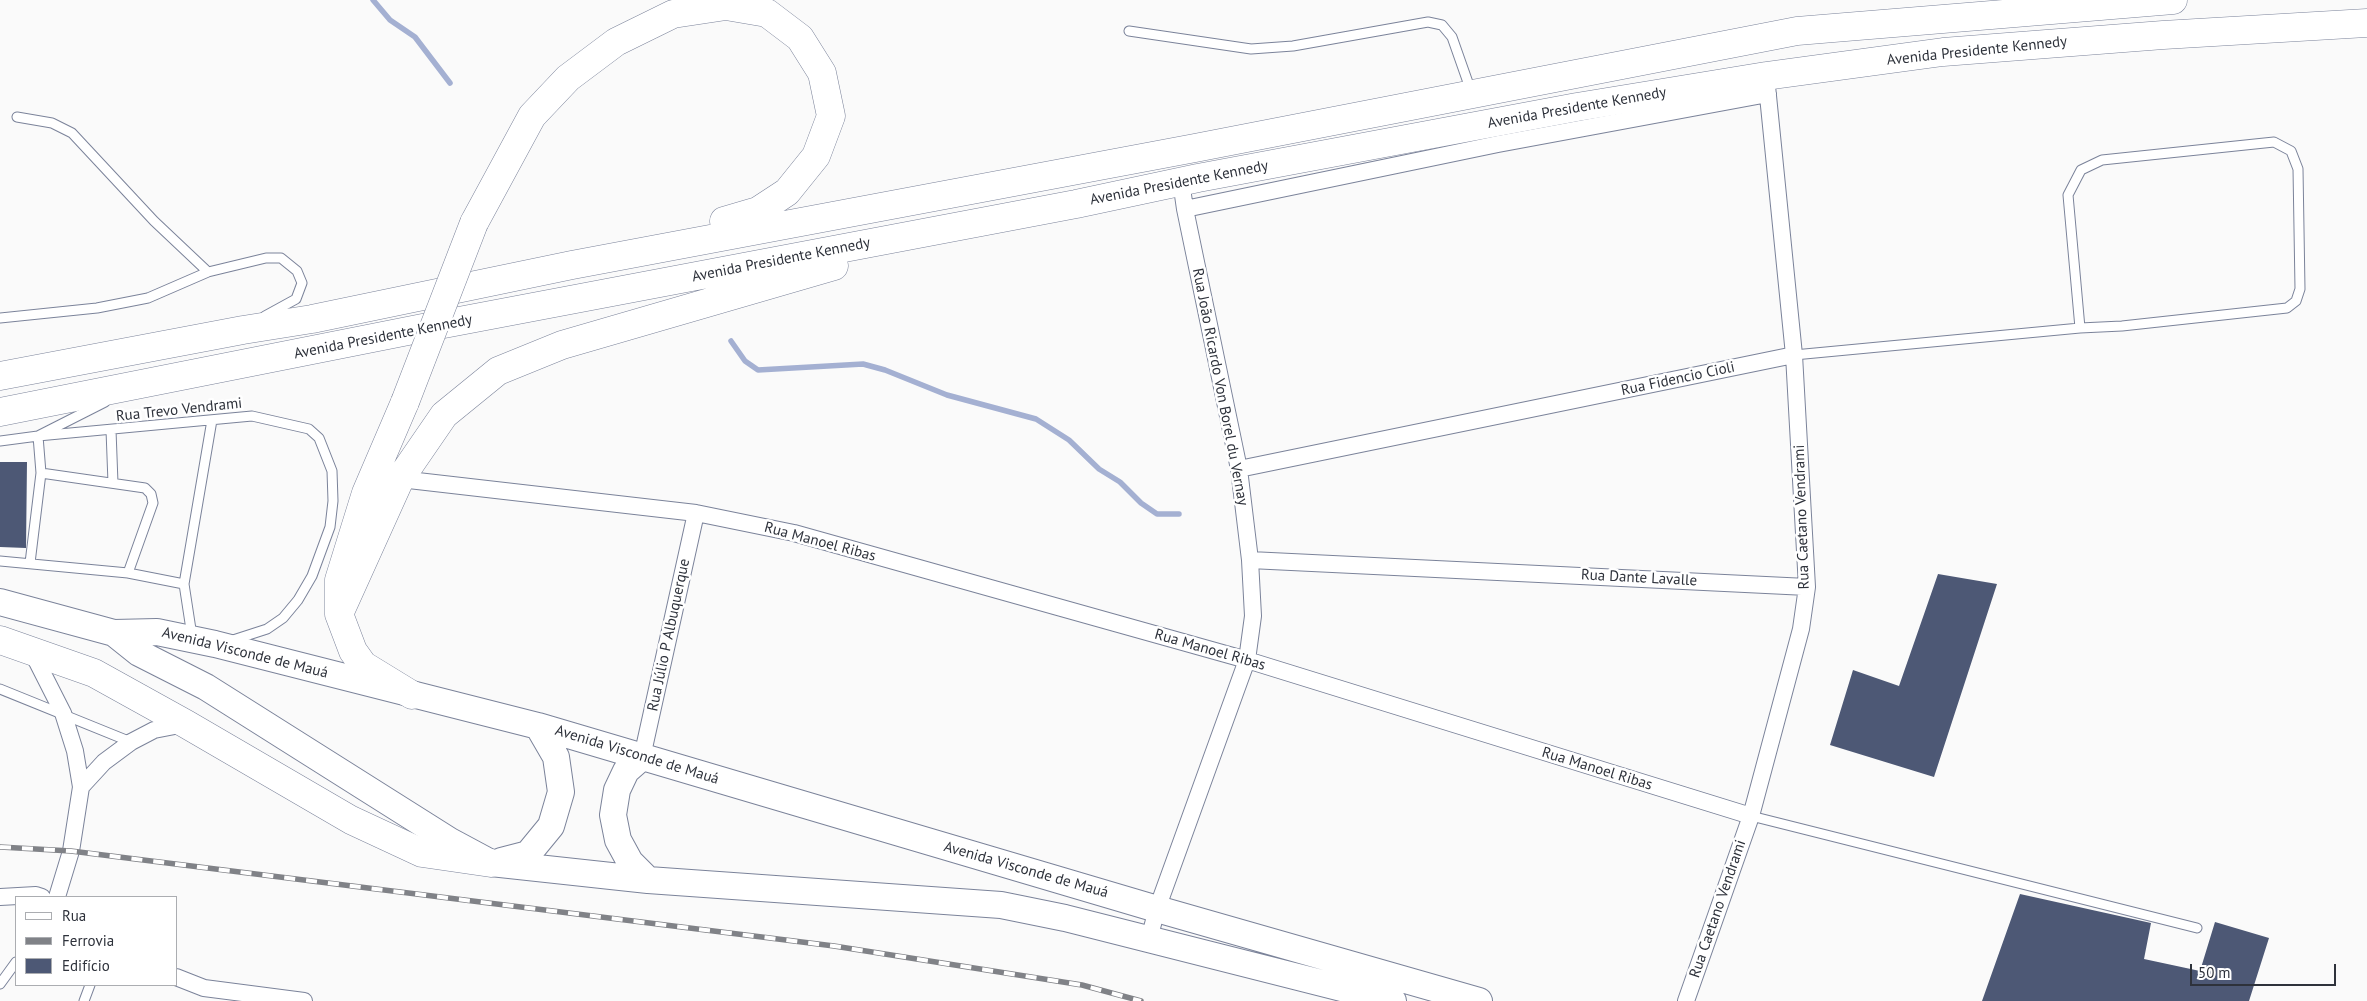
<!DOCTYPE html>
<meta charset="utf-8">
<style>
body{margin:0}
#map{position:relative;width:2367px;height:1001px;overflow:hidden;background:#fafafa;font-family:"PT Sans",sans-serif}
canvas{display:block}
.legend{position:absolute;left:15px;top:896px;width:162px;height:90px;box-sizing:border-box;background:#fff;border:1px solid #abadb1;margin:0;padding:6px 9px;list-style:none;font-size:15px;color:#2e323b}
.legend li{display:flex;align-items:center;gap:10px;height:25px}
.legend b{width:25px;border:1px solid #abadb1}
.scale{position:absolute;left:2190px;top:964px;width:146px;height:22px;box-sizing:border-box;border:2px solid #2e323b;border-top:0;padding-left:6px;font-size:15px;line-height:18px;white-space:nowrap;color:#2e323b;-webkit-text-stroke:4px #fff;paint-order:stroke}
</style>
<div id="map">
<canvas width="2367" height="1001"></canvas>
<ul class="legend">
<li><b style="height:6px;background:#fff"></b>Rua</li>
<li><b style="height:6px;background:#808287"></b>Ferrovia</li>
<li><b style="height:14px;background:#4d5875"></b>Edifício</li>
</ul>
<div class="scale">50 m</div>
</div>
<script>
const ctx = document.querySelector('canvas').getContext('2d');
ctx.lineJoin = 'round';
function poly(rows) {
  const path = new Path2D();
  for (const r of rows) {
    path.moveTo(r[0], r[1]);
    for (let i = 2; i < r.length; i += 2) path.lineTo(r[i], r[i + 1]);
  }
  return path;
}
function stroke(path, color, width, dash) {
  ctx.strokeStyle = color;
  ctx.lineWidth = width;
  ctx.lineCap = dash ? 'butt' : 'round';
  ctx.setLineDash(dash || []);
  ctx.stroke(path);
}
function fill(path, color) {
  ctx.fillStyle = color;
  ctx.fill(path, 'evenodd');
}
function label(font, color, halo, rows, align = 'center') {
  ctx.font = font + ' "PT Sans",sans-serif';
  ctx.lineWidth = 5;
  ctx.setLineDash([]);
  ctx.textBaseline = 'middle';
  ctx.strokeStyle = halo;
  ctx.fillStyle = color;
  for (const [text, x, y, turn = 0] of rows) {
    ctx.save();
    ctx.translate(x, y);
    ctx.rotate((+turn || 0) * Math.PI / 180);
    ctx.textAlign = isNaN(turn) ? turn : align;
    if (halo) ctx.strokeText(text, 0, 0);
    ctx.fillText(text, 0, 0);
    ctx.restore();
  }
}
stroke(poly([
 [373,0,390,20,415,37,450,83],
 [731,341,745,361,758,370,863,364,885,370,947,395,1036,419,1069,440,1099,469,1120,482,1141,503,1157,514,1179,514]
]), '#a4b0d2', 5.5);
fill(poly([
 [0,462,27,462,26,548,0,547],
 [1938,574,1997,584,1934,777,1830,745,1853,670,1899,686],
 [2020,894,2151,923,2144,959,2200,971,2215,922,2269,938,2249,1001,1982,1001]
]), '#4d5875');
const service = poly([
 [1129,31,1251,49,1293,46,1428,22,1442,25,1452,37,1471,91],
 [17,117,52,123,72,133,154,221,208,272],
 [0,318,97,308,148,298,208,272,266,258,281,258,297,271,302,283,296,299,265,316],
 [1794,355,2080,328,2122,326,2287,308,2296,301,2300,289,2298,169,2291,151,2274,142,2102,160,2081,170,2068,195,2080,328],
 [111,430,113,483],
 [38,436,252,416,309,429,319,438,332,471,333,501,330,527,312,576,298,600,283,618,267,629,233,640],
 [0,441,38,436,105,402],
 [41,473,145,488,151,494,153,503,128,573],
 [0,561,128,573,184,584],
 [30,563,41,473,38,436],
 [192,636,184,584,212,420],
 [0,689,131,742],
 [1751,816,2197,928],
 [0,984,16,962],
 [84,1001,90,985]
]);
const minor = poly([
 [1185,209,1498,144,1768,94],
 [1239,469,1794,355],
 [400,479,696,513,794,533,1247,660,1751,816],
 [1250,560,1807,587],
 [31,650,63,713,75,751,81,787,71,851,57,897],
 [642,757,696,513],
 [81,787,104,762,131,742,154,730,185,724],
 [0,897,36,895,42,897],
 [1149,939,1157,909,1247,660,1253,616,1250,560,1239,469,1185,209,1181,181],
 [176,977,204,988,304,1001],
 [1686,1001,1751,816,1801,629,1807,587,1794,355,1766,76]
]);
const primary = poly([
 [0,602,114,633,157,632,215,644,538,726,1157,909,1479,1001],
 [114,633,139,653,206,687,450,841,491,863,648,880,1001,905,1065,918,1393,1001],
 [642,757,626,771,617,790,613,815,618,840,630,862,648,880],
 [501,861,528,854,551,826,561,792,556,757,538,726]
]);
const trunk = poly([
 [474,223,532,116,568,78,616,42,673,14,726,6,767,13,800,38,822,73,831,116,816,156,787,192,758,211,724,221],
 [0,376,243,330,312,319,572,265,1195,148,1797,31,2173,0],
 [405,402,366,493,339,580,339,614,353,651,363,665,412,695],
 [0,412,433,326,1076,204,1198,178,1577,107,1766,76,1943,52,2163,35,2367,23],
 [339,614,400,479,444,415,498,371,562,345,834,266]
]);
const motorway = poly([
 [0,640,94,673,186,724,351,820,422,853,491,863]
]);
stroke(service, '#7b839a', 11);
stroke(minor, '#7b839a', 18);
stroke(primary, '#7b839a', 28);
stroke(trunk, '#7b839a', 29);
stroke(motorway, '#7b839a', 29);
stroke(service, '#fff', 9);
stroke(minor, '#fff', 16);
stroke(primary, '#fff', 26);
stroke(trunk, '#fff', 28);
stroke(motorway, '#fff', 28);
const rail = poly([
 [0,847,71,851,834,946,1082,985,1141,1001]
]);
stroke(rail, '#808287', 5.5);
stroke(rail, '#fff', 4, [11]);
const trunkBridge = poly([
 [405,402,474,223]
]);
stroke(trunkBridge, '#7b839a', 29, []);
stroke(trunkBridge, '#fff', 28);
label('15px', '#2e323b', '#fff', [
 ["Avenida Presidente Kennedy",1977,51,-6],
 ["Avenida Presidente Kennedy",1577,108,-10],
 ["Avenida Presidente Kennedy",1179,183,-11],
 ["Avenida Presidente Kennedy",781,260,-11],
 ["Avenida Presidente Kennedy",383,337,-11],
 ["Rua Fidencio Cioli",1678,379,-12],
 ["Rua João Ricardo Von Borel du Vernay",1220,387,79],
 ["Rua Trevo Vendrami",179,410,-6],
 ["Rua Caetano Vendrami",1802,517,-92],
 ["Rua Manoel Ribas",820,542,15],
 ["Rua Dante Lavalle",1639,578,3],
 ["Rua Júlio P Albuquerque",669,635,-78],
 ["Rua Manoel Ribas",1210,650,16],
 ["Avenida Visconde de Mauá",245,653,14],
 ["Avenida Visconde de Mauá",637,755,17],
 ["Rua Manoel Ribas",1597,769,17],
 ["Avenida Visconde de Mauá",1026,870,16],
 ["Rua Caetano Vendrami",1718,909,-71]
]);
</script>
